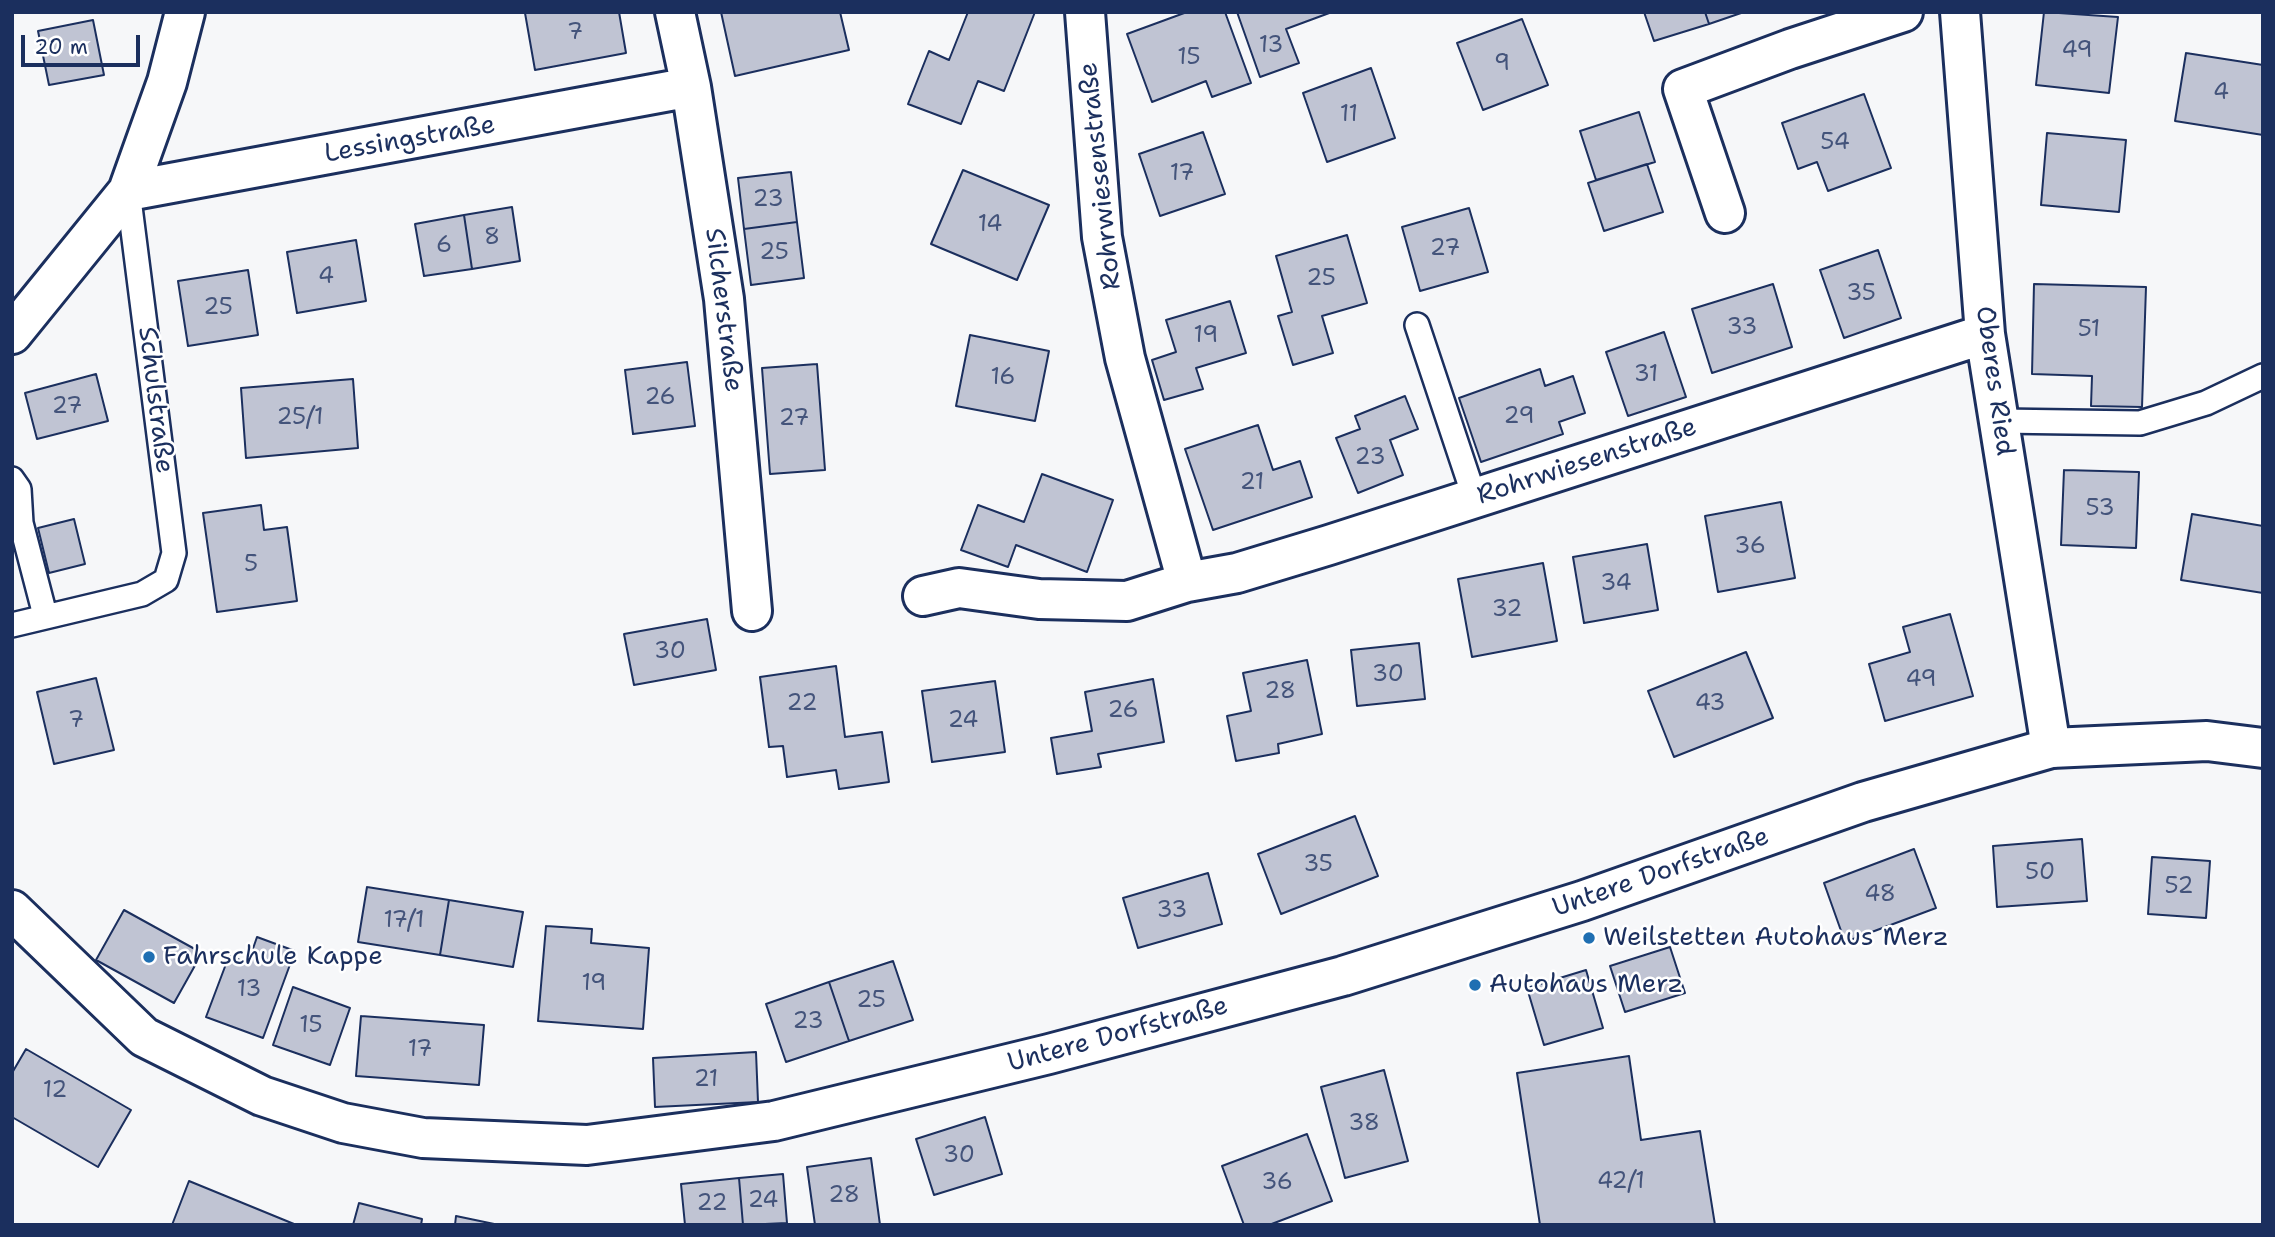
<!DOCTYPE html>
<meta charset="utf-8">
<style>
body{margin:0}
#map{position:relative;width:2275px;height:1237px;overflow:hidden;background:#f6f7f9;font-family:"Shantell Sans",sans-serif}
canvas{display:block}
.frame{position:absolute;inset:0;border:14px solid #1b2f5e;pointer-events:none}
.scale{position:absolute;left:21px;top:35px;width:119px;height:32px;box-sizing:border-box;border:4px solid #1b2f5e;border-top:0;padding-left:9px;font-size:21px;line-height:24px;white-space:nowrap;color:#1b2f5e;-webkit-text-stroke:5px #fff;paint-order:stroke}
</style>
<div id="map">
<canvas width="2275" height="1237"></canvas>
<div class="frame"></div>
<div class="scale">20 m</div>
</div>
<script>
const ctx = document.querySelector('canvas').getContext('2d');
ctx.lineJoin = 'round';
function fill(path, color) {
  ctx.fillStyle = color;
  ctx.fill(path, 'evenodd');
}
function poly(rows) {
  const path = new Path2D();
  for (const r of rows) {
    path.moveTo(r[0], r[1]);
    for (let i = 2; i < r.length; i += 2) path.lineTo(r[i], r[i + 1]);
  }
  return path;
}
function stroke(path, color, width, dash) {
  ctx.strokeStyle = color;
  ctx.lineWidth = width;
  ctx.lineCap = dash ? 'butt' : 'round';
  ctx.setLineDash(dash || []);
  ctx.stroke(path);
}
function label(font, color, halo, rows, align = 'center') {
  ctx.font = font + ' "Shantell Sans",sans-serif';
  ctx.lineWidth = 5;
  ctx.setLineDash([]);
  ctx.textBaseline = 'middle';
  ctx.strokeStyle = halo;
  ctx.fillStyle = color;
  for (const [text, x, y, turn = 0] of rows) {
    ctx.save();
    ctx.translate(x, y);
    ctx.rotate((+turn || 0) * Math.PI / 180);
    ctx.textAlign = isNaN(turn) ? turn : align;
    if (halo) ctx.strokeText(text, 0, 0);
    ctx.fillText(text, 0, 0);
    ctx.restore();
  }
}
const building = poly([
 [619,12,626,53,535,70,525,13,619,12],
 [721,12,840,12,849,50,735,76,721,12],
 [968,12,1035,12,1004,91,978,81,961,124,908,104,929,51,949,60,968,12],
 [1187,12,1225,12,1251,83,1212,97,1206,81,1152,102,1127,34,1187,12],
 [1237,12,1332,12,1286,29,1299,63,1260,77,1237,12],
 [1644,12,1705,12,1709,24,1654,41,1644,12],
 [1705,12,1744,12,1709,24,1705,12],
 [2044,12,2118,17,2109,93,2036,85,2044,12],
 [1522,19,1548,85,1483,110,1457,43,1522,19],
 [93,20,104,75,49,85,38,31,93,20],
 [2186,53,2263,65,2263,135,2175,121,2186,53],
 [1371,68,1395,138,1327,162,1303,93,1371,68],
 [1864,94,1891,168,1828,191,1817,162,1798,169,1782,123,1864,94],
 [1639,112,1655,162,1596,180,1580,131,1639,112],
 [1203,132,1225,194,1160,216,1139,154,1203,132],
 [2047,133,2126,140,2119,212,2041,205,2047,133],
 [1647,164,1663,212,1604,231,1588,183,1647,164],
 [963,170,1049,205,1017,280,931,244,963,170],
 [791,172,797,222,744,229,738,178,791,172],
 [512,207,520,261,472,269,464,215,512,207],
 [1469,208,1488,272,1420,291,1402,227,1469,208],
 [464,215,472,269,424,276,415,224,464,215],
 [797,222,804,278,751,285,744,229,797,222],
 [1347,235,1367,303,1322,316,1333,353,1293,365,1278,316,1292,312,1276,256,1347,235],
 [356,240,366,301,297,313,287,252,356,240],
 [1878,250,1901,318,1844,338,1820,270,1878,250],
 [248,270,258,335,188,346,178,281,248,270],
 [1773,284,1792,347,1712,373,1692,309,1773,284],
 [2034,284,2146,287,2142,407,2091,406,2092,376,2032,374,2034,284],
 [1230,301,1246,353,1196,368,1203,389,1164,400,1152,360,1176,352,1166,320,1230,301],
 [1664,332,1686,397,1628,416,1606,352,1664,332],
 [970,335,1049,351,1035,421,956,406,970,335],
 [687,362,695,426,633,434,625,370,687,362],
 [817,364,825,470,770,474,762,368,817,364],
 [1540,369,1545,386,1573,376,1585,413,1559,422,1563,434,1481,462,1459,398,1540,369],
 [96,374,108,421,37,439,25,393,96,374],
 [353,379,358,448,246,458,241,388,353,379],
 [1405,396,1418,429,1390,440,1403,475,1358,493,1336,438,1360,429,1355,416,1405,396],
 [1258,425,1273,470,1300,461,1312,497,1213,530,1185,449,1258,425],
 [2064,470,2139,472,2136,548,2061,545,2064,470],
 [1042,474,1113,500,1087,572,1016,545,1008,567,961,550,978,505,1024,522,1042,474],
 [1781,502,1795,578,1718,592,1705,516,1781,502],
 [261,505,264,530,287,527,297,601,217,612,203,513,261,505],
 [2192,514,2263,526,2263,593,2181,580,2192,514],
 [74,519,85,564,49,573,38,528,74,519],
 [1647,544,1658,610,1584,623,1573,557,1647,544],
 [1543,563,1557,641,1472,657,1458,579,1543,563],
 [1950,614,1973,696,1885,721,1869,664,1910,652,1903,627,1950,614],
 [707,619,716,670,634,685,624,634,707,619],
 [1419,643,1425,699,1357,706,1351,650,1419,643],
 [1746,652,1773,718,1674,757,1648,691,1746,652],
 [1307,660,1322,734,1278,744,1279,753,1236,761,1227,716,1251,711,1243,673,1307,660],
 [836,666,845,737,882,732,889,782,839,789,836,770,787,777,783,746,769,747,760,677,836,666],
 [96,678,114,750,54,764,37,692,96,678],
 [1153,679,1164,742,1098,754,1101,767,1057,774,1051,738,1092,731,1085,692,1153,679],
 [995,681,1005,752,932,762,922,691,995,681],
 [1355,816,1378,876,1281,914,1258,854,1355,816],
 [2082,839,2087,901,1997,907,1993,846,2082,839],
 [1914,849,1936,908,1845,942,1824,883,1914,849],
 [2152,857,2210,861,2206,918,2148,914,2152,857],
 [1208,873,1222,924,1138,948,1123,898,1208,873],
 [367,887,449,900,440,955,358,942,367,887],
 [449,900,523,912,513,967,440,955,449,900],
 [124,910,202,953,174,1003,96,960,124,910],
 [546,926,592,929,591,943,649,948,643,1029,538,1021,546,926],
 [257,937,295,951,263,1038,206,1017,229,956,248,963,257,937],
 [1670,947,1685,993,1625,1012,1610,966,1670,947],
 [893,961,913,1020,849,1041,829,982,893,961],
 [1586,970,1603,1028,1544,1045,1527,988,1586,970],
 [829,982,849,1041,786,1062,766,1004,829,982],
 [293,987,350,1008,330,1065,273,1045,293,987],
 [361,1016,484,1025,479,1085,356,1076,361,1016],
 [26,1049,131,1110,98,1167,12,1117,12,1073,26,1049],
 [756,1052,758,1102,655,1107,653,1058,756,1052],
 [1629,1056,1641,1140,1700,1131,1715,1225,1540,1225,1517,1073,1629,1056],
 [1384,1070,1408,1161,1345,1178,1321,1087,1384,1070],
 [985,1117,1002,1174,934,1195,916,1139,985,1117],
 [1307,1134,1332,1201,1269,1225,1244,1225,1222,1166,1307,1134],
 [871,1158,880,1225,815,1225,807,1167,871,1158],
 [783,1174,787,1223,743,1225,739,1178,783,1174],
 [739,1178,743,1225,685,1225,681,1184,739,1178],
 [189,1181,294,1224,294,1225,172,1225,189,1181],
 [359,1203,422,1219,421,1225,353,1225,359,1203],
 [456,1216,499,1225,455,1225,456,1216]
]);
fill(building, '#c0c4d3');
stroke(building, '#1b2f5e', 2);
const lane = poly([
 [1417,325,1475,499],
 [1999,421,2140,423,2206,403,2263,376],
 [12,479,19,489,21,523,45,615],
 [12,625,142,594,166,580,174,553,128,191]
]);
const street = poly([
 [675,12,691,87,724,299,752,611],
 [1085,12,1102,237,1125,358,1187,582,1237,573,1329,545,1985,334],
 [1960,12,1985,334,2051,748],
 [128,191,691,87],
 [1725,213,1683,89,1790,49,1903,12],
 [12,334,128,191,167,82,185,12],
 [923,596,959,588,1039,599,1127,601,1187,582]
]);
const secondary = poly([
 [12,910,144,1037,262,1096,343,1123,423,1138,587,1145,774,1121,1049,1054,1343,976,1582,901,1863,802,2051,748,2207,741,2263,748]
]);
stroke(lane, '#1b2f5e', 28);
stroke(street, '#1b2f5e', 44);
stroke(secondary, '#1b2f5e', 44);
stroke(lane, '#fff', 23);
stroke(street, '#fff', 38);
stroke(secondary, '#fff', 38);
for (const [x, y, r, color] of [
 [1589,938,7,"#1f6fb2"],
 [149,957,7,"#1f6fb2"],
 [1475,985,7,"#1f6fb2"]
]) {
  const dot = new Path2D();
  dot.arc(x, y, r, 0, 2 * Math.PI);
  ctx.fillStyle = color;
  ctx.fill(dot);
  stroke(dot, '#fff', 2.5);
}
label('23px', '#44547b', null, [
 ["7",575,33],
 ["13",1271,46],
 ["49",2077,51],
 ["15",1189,58],
 ["9",1502,64],
 ["4",2221,93],
 ["11",1349,115],
 ["54",1835,143],
 ["17",1182,174],
 ["23",768,200],
 ["14",990,225],
 ["8",492,238],
 ["6",444,246],
 ["27",1445,249],
 ["25",774,253],
 ["4",326,277],
 ["25",1321,279],
 ["35",1861,294],
 ["25",218,308],
 ["33",1742,328],
 ["51",2089,330],
 ["19",1206,336],
 ["31",1646,375],
 ["16",1003,378],
 ["26",660,398],
 ["27",67,407],
 ["29",1519,417],
 ["25/1",300,418],
 ["27",794,419],
 ["23",1370,458],
 ["21",1252,483],
 ["53",2100,509],
 ["36",1750,547],
 ["5",251,565],
 ["34",1616,584],
 ["32",1507,610],
 ["30",670,652],
 ["30",1388,675],
 ["49",1921,680],
 ["28",1280,692],
 ["22",802,704],
 ["43",1710,704],
 ["26",1123,711],
 ["7",76,721],
 ["24",963,721],
 ["35",1318,865],
 ["50",2040,873],
 ["52",2179,887],
 ["48",1880,895],
 ["33",1172,911],
 ["17/1",404,921],
 ["19",594,984],
 ["13",249,990],
 ["25",871,1001],
 ["23",808,1022],
 ["15",311,1026],
 ["17",420,1050],
 ["21",706,1080],
 ["12",55,1091],
 ["38",1364,1124],
 ["30",959,1156],
 ["42/1",1621,1182],
 ["36",1277,1183],
 ["28",844,1196],
 ["24",763,1201],
 ["22",712,1204]
]);
label('26px', '#1b2f5e', '#fff', [
 ["Lessingstraße",410,140,-10],
 ["Rohrwiesenstraße",1101,176,-96],
 ["Silcherstraße",723,310,83],
 ["Oberes Ried",1994,381,82],
 ["Schulstraße",155,400,83],
 ["Rohrwiesenstraße",1587,462,-18],
 ["Untere Dorfstraße",1661,873,-19],
 ["Untere Dorfstraße",1118,1035,-15]
]);
label('26px', '#1b2f5e', '#fff', [
 ["Weilstetten Autohaus Merz",1603,938],
 ["Fahrschule Kappe",163,957],
 ["Autohaus Merz",1489,985]
], 'left');
</script>
